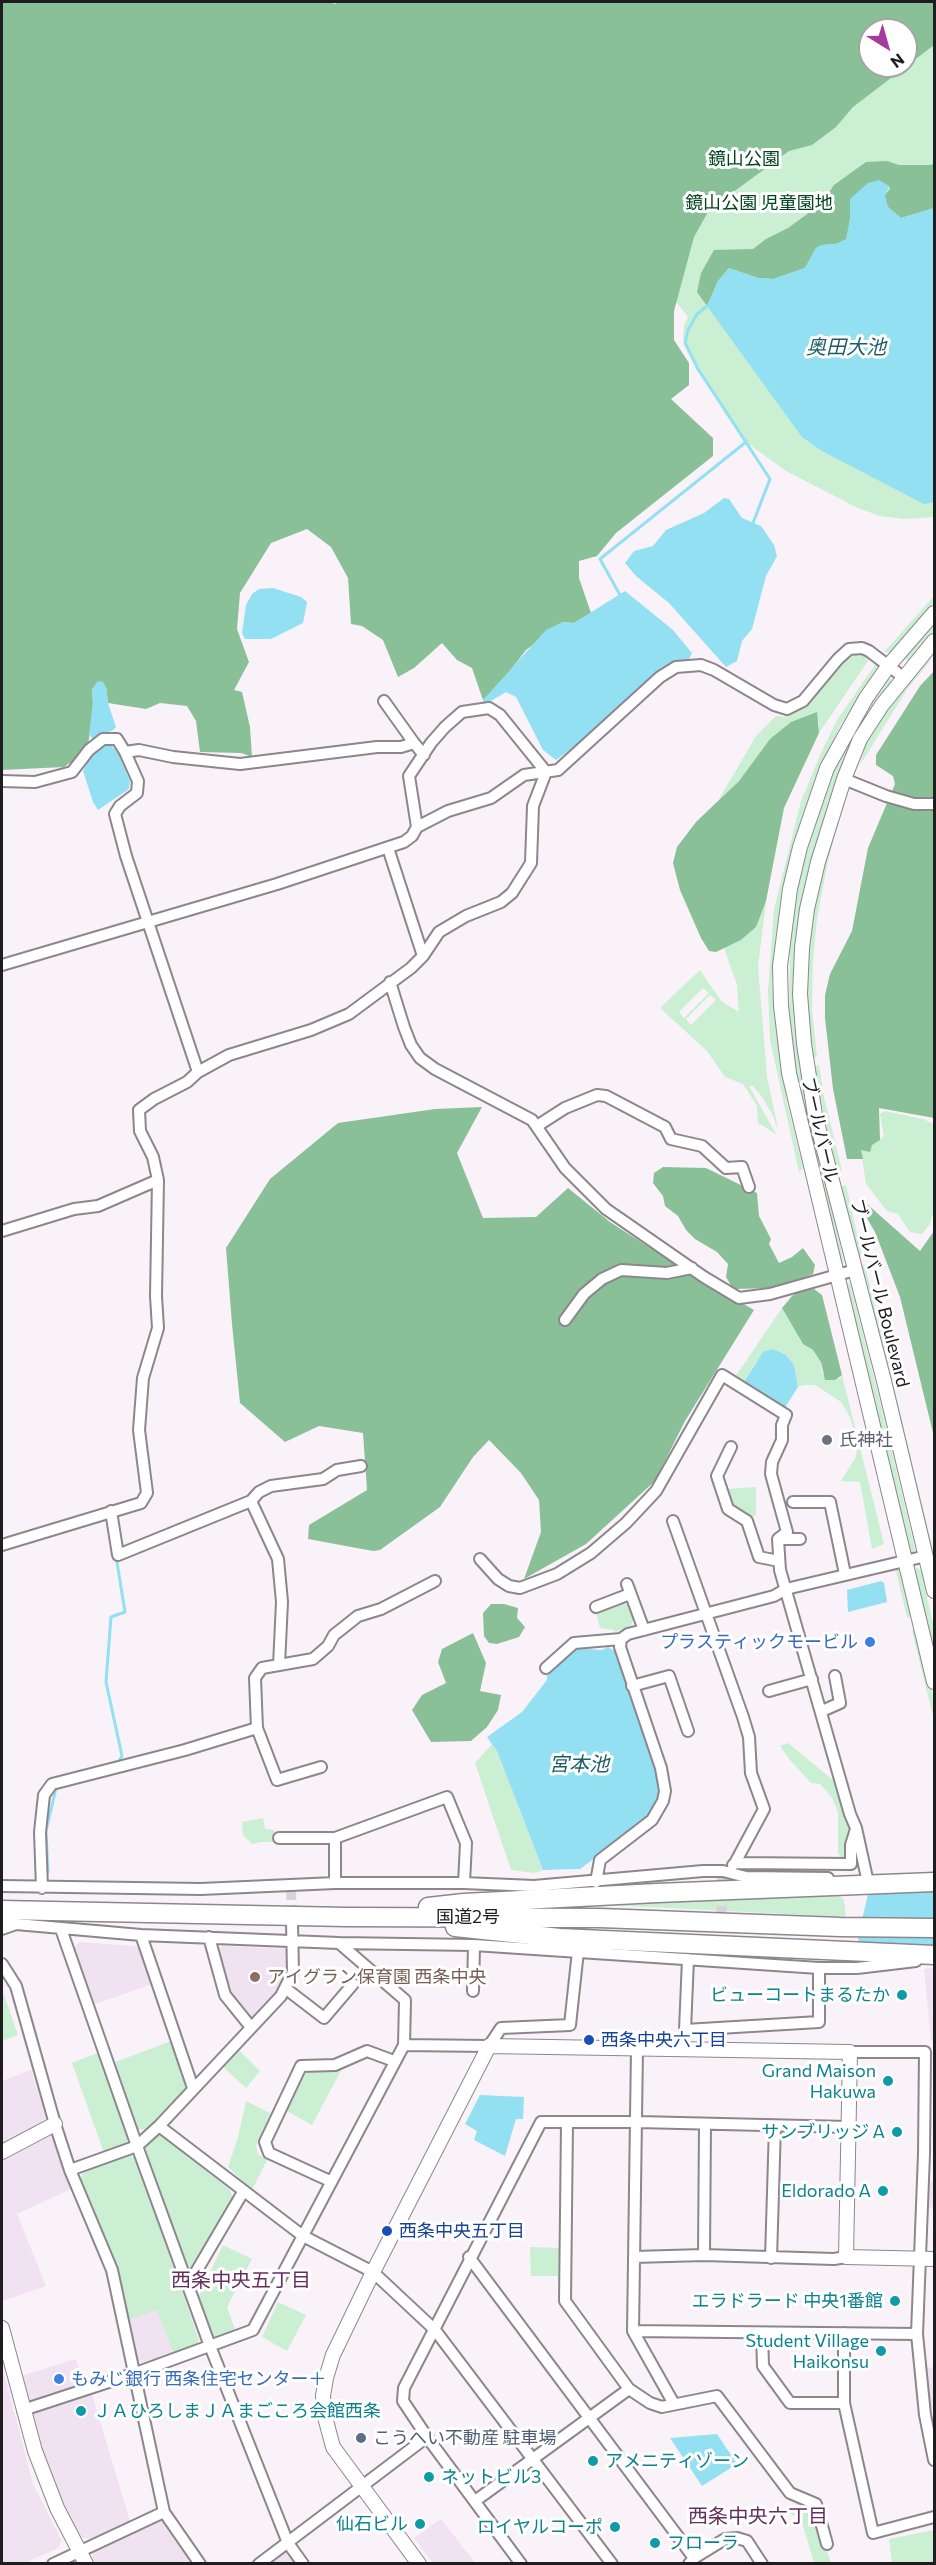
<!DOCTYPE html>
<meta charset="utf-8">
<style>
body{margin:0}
#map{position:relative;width:936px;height:2565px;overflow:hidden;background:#faf2f9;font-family:Commissioner,sans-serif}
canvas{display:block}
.frame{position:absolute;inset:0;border:3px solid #201d20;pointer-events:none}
.north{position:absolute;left:858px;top:18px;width:60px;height:60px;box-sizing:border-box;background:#fff;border:2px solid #a6a5a6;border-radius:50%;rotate:143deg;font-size:16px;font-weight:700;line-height:24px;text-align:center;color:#201d20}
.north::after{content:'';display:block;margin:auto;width:21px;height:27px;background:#a53c9d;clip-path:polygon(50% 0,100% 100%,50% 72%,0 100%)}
</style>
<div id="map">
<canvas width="936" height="2565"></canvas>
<div class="frame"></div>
<div class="north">N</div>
</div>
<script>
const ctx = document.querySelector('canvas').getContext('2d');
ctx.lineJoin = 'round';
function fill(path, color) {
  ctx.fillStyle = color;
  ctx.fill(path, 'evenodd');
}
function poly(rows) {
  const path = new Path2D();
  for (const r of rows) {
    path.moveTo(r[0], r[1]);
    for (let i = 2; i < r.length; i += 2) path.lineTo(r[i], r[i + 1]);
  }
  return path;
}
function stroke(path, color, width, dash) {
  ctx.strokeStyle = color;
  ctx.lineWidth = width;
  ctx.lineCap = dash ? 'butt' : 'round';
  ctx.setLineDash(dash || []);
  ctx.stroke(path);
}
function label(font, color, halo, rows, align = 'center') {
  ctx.font = font + ' Commissioner,"Noto Sans JP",sans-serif';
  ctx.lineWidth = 6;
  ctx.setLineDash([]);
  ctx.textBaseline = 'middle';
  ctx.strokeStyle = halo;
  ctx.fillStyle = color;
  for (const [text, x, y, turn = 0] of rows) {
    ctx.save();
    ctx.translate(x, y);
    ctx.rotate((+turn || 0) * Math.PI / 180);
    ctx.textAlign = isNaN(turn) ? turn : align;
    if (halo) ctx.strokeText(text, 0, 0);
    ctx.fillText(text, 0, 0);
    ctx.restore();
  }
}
fill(poly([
 [79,1942,135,1946,141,1950,153,1984,95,2004,74,1948],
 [222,1946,284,1949,290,1953,290,1969,282,1986,254,2017,247,2016,227,1990,218,1951],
 [934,1968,934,2040,931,2041,924,1969],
 [31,2070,47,2122,2,2147,2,2081],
 [48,2132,53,2135,73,2188,17,2214,46,2286,3,2301,2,2157],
 [928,2181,934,2181,934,2208,928,2208],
 [157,2309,174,2355,147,2365,137,2360,127,2320],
 [76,2359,84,2387,28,2405,21,2376],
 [2,2365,33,2484,62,2541,58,2548,25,2563,2,2563],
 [934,2367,934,2407,930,2408,926,2368],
 [91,2391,130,2521,91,2540,77,2536,62,2509,39,2448,31,2413],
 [157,2519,166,2523,193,2563,96,2563,92,2558,94,2547],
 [441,2519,469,2555,475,2563,433,2563,414,2538],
 [283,2552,287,2553,295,2563,270,2563]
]), '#f0e2f0');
fill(poly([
 [934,2,934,517,905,519,880,516,858,508,786,471,746,442,687,349,683,338,684,325,688,317,677,303,659,292,450,85],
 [870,30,906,30,906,66,870,66],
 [934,596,934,602,891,652,884,652],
 [934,621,934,632,910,660,905,660,904,658],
 [861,653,870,658,819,733,819,722,770,739,739,781,718,801,756,736,776,716,784,717,796,712,810,700,846,657],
 [934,656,906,691,860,765,866,744,886,712,907,680],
 [877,662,879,669,841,724,826,756,802,817,782,893,772,981,774,1016,787,1102,803,1168,799,1172,770,1040,768,990,774,909,801,801,821,753,837,720],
 [888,678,891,679,891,684,848,753,828,802,809,867,794,960,799,1064,844,1263,840,1264,793,1066,789,1029,790,933,800,874,830,776,846,741],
 [844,802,828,861,817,919,813,959,812,1009,817,1057,813,1057,807,998,807,962,814,904,820,872],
 [767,894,758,966,767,1077,779,1133,773,1116,762,1097,753,1086,749,1086,776,1134,758,1123,757,1106,743,1084,725,1077,707,1051,660,1008,700,970,722,1002,739,1012,737,985,724,948,741,940,756,927],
 [703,988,709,993,684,1018,679,1012],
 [710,995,716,1000,691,1025,686,1019],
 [819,1065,824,1097,842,1171,837,1171,820,1097,814,1067],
 [885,1111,923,1119,934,1124,934,1209,930,1224,922,1234,910,1232,898,1214,887,1211,866,1184,861,1150,884,1137,880,1114],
 [846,1185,862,1256,858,1259,840,1187],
 [865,1265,934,1554,934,1579,860,1266],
 [848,1283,850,1284,878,1393,915,1549,913,1552,910,1551,845,1284],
 [782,1308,803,1344,813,1350,821,1362,822,1374,840,1379,842,1375,884,1544,872,1549,860,1482,841,1481,856,1457,857,1447,851,1419,841,1402,815,1385,803,1385,798,1387,794,1365,786,1355,756,1362,744,1382,735,1377],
 [756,1487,756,1515,749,1517,731,1506,727,1489],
 [895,1567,901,1570,912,1615,909,1618,907,1617],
 [917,1567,921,1571,934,1628,934,1650,915,1571],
 [622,1602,629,1606,634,1618,631,1626,615,1632,614,1630,600,1628,596,1613],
 [916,1628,934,1699,934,1720,912,1631],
 [788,1743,839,1785,851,1822,848,1856,841,1857,838,1853,838,1812,832,1798,820,1784,811,1783,790,1760,780,1746],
 [492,1744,497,1751,543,1870,535,1873,511,1870,475,1763],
 [263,1818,265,1829,274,1830,275,1842,260,1842,252,1844,243,1835,242,1822],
 [834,1891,844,1900,846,1917,607,1905],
 [2,1989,18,2035,2,2041],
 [171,2041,187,2084,187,2089,147,2130,136,2129,113,2063],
 [238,2049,260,2071,246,2088,222,2066],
 [100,2052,129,2137,126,2145,104,2153,72,2063],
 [343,2067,312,2125,285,2110,306,2073],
 [246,2101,270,2113,256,2146,258,2154,267,2160,252,2190,228,2167,238,2137],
 [156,2135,162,2135,230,2190,233,2199,193,2269,186,2272,178,2240,145,2153,146,2145],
 [129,2155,136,2159,199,2340,195,2347,174,2355,157,2310,127,2320,79,2179,84,2172],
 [223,2245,252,2259,227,2307,236,2332,217,2339,211,2336,197,2300],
 [530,2247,559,2248,558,2276,531,2276],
 [278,2302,306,2315,287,2351,262,2337],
 [798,2502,812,2510,831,2563,814,2563,801,2519,789,2513],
 [934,2530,934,2563,892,2563,889,2539]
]), '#caefd2');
fill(poly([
 [2,2,329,2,335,4,338,2,934,2,934,45,853,107,836,127,812,145,789,151,709,210,694,237,674,311,674,340,689,363,689,385,671,399,713,438,713,456,616,533,597,556,579,561,579,578,591,613,574,623,563,622,526,650,500,684,483,700,472,668,457,660,442,643,414,668,398,677,383,640,362,626,351,624,348,578,331,547,307,529,271,543,240,593,237,629,249,662,234,690,242,692,250,727,252,757,241,753,200,752,196,721,187,706,160,703,146,709,108,703,106,687,92,689,93,704,88,747,77,758,64,767,2,770],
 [870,30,906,30,906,66,870,66],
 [887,161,899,165,931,165,934,163,934,208,901,218,888,207,884,196,890,189,889,186,850,199,850,219,847,239,836,244,822,245,816,248,805,268,773,279,758,278,729,268,718,281,707,306,697,292,701,273,714,250,753,249,766,239,788,228,810,212,828,194,834,185,866,162],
 [934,671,934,1118,879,1108,880,1140,872,1145,870,1152,861,1150,863,1159,847,1159,833,1089,825,1018,825,995,830,974,852,931,868,848,895,784,893,776,876,765,876,755,920,686],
 [817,712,819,733,784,808,766,901,756,927,741,940,716,952,709,951,701,938,680,890,673,863,677,847,696,822,739,781,770,739,791,722],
 [482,1107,457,1153,483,1218,536,1217,568,1188,610,1222,678,1266,754,1310,685,1421,655,1481,586,1544,524,1579,541,1532,539,1500,521,1473,489,1440,473,1457,440,1507,380,1550,373,1551,308,1539,309,1525,367,1490,363,1433,319,1426,285,1442,240,1403,232,1324,226,1248,270,1179,338,1123,435,1109],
 [663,1167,706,1168,757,1193,759,1216,771,1239,769,1244,779,1263,792,1257,803,1248,815,1265,813,1274,778,1288,733,1289,726,1277,728,1264,717,1252,695,1239,686,1230,678,1216,665,1206,663,1196,653,1183,654,1173],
 [867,1204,920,1251,934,1231,934,1437,900,1297,875,1232,861,1208],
 [814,1289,822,1295,842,1375,835,1380,825,1380,821,1362,813,1350,803,1344,782,1308,792,1296,799,1291],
 [491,1604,504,1604,518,1608,517,1618,525,1627,519,1637,497,1644,489,1643,484,1636,483,1613],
 [473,1633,486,1663,480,1691,501,1695,498,1710,487,1727,471,1741,431,1742,412,1710,422,1695,446,1683,438,1662,442,1649]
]), '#8ac097');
fill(poly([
 [879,180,889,186,885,196,888,207,901,218,934,208,934,502,924,504,822,451,802,437,707,306,718,281,729,268,758,278,773,279,805,268,816,248,822,245,836,244,846,239,850,219,850,199,868,183],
 [724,498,729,499,742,518,761,526,774,545,777,556,766,576,752,629,742,641,737,661,726,667,669,603,636,576,625,563,634,551,653,546,666,530,704,513],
 [273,588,301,597,307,602,303,623,271,639,245,639,242,633,246,605,252,594,259,589],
 [625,591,673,630,692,653,689,659,674,662,661,668,580,743,556,760,543,750,516,697,506,692,484,705,483,700,546,630,563,622,574,623],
 [98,681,103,682,106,687,108,703,116,727,113,730,93,739,89,735,93,704,92,689],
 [104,746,112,746,119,755,130,781,129,789,98,810,93,802,83,771,91,756],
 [773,1349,786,1355,794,1365,798,1387,784,1409,744,1382,763,1352],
 [881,1581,884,1583,887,1602,848,1612,847,1590],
 [608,1647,616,1652,658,1775,660,1791,656,1806,646,1820,580,1869,543,1870,497,1751,487,1737,522,1712,547,1680,547,1675,576,1648,602,1650],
 [869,1890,934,1891,934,1951,859,1948,858,1937],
 [480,2095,524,2097,523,2119,516,2119,505,2156,474,2140,477,2131,465,2124],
 [717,2434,737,2464,702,2486,670,2438]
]), '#92e0f2');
stroke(poly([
 [707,306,697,314,688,330,685,343,698,369,770,479,753,523],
 [620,595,600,559,746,442],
 [107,1765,119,1761,122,1756,106,1682,111,1617,125,1612,116,1556],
 [48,1872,46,1831,56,1788]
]), '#92e0f2', 3);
stroke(poly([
 [291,1890,292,1919],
 [721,1946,722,1878]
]), '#d9d2d8', 10, [10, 5]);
const minor = poly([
 [384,701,414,743],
 [125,752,139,750,173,757,240,764,377,747,401,747,414,743,424,755],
 [844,779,886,796,914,804,934,804],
 [2,781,35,782,72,772,89,750,103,739,117,739,125,752,138,781,137,793,120,806,115,814,126,856,198,1072],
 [417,827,448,811,491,798,524,775,558,770,660,677,676,667,701,665,714,670,774,705,787,709,803,701,838,659,849,649,862,648,869,651,903,677],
 [388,848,423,956],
 [2,965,277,884,404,842,412,836,417,827,409,776,431,743,445,727,462,712,489,708,500,715,546,772,533,806,531,863,512,893,501,902,466,916,439,932,423,956,411,968,349,1014,311,1030,229,1055,198,1072,187,1082,154,1099,139,1110,140,1131,153,1157,158,1180,156,1296,158,1328,143,1378,139,1430,147,1493,141,1503,2,1545],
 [390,982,404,1027,411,1045,420,1058,435,1069,532,1120,565,1168,606,1209,704,1277,739,1298,770,1294,855,1270],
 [537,1126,565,1108,597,1095,606,1096,665,1127,671,1139,702,1146,726,1168,742,1167,749,1187],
 [2,1231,74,1209,98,1206,158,1180],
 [565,1320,584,1294,602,1279,621,1270,667,1273,692,1268],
 [731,1447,717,1476,728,1509,747,1521,759,1557,779,1561],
 [251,1501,259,1492,271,1486,323,1479,337,1470,361,1466],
 [793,1502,830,1502,845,1574],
 [111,1511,118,1555,251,1501,278,1559,282,1602,279,1665,262,1668,255,1678,257,1728,277,1780,321,1767],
 [673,1521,743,1717,749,1737,751,1773,764,1809,735,1863],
 [778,1539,800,1539],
 [480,1559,498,1579,509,1586,520,1588,557,1574,591,1553,626,1523,656,1491,722,1375,786,1415,782,1425,782,1440,772,1462,771,1474,787,1532,778,1539,780,1570,850,1814,856,1828,867,1878],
 [627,1584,644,1630],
 [596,1607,630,1594],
 [279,1665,313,1659,328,1646,334,1635,358,1616,381,1609,435,1581],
 [546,1668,574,1643,621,1639],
 [632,1686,669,1676,688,1731],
 [769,1691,812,1679],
 [822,1711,840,1703,835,1676],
 [279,1838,335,1838],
 [733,1865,735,1863,851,1864,851,1845,856,1829],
 [596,1882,600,1860,652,1820,663,1801,665,1791,661,1768,620,1647,621,1639,628,1634,774,1596,786,1589,926,1556],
 [335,1883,335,1838,447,1797,466,1843,464,1883],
 [2,1886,201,1889,335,1883,464,1883,534,1886,703,1871,723,1871,746,1877,828,1878],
 [42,1888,40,1832,44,1795,52,1784,185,1750,257,1728],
 [2,1919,16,1924,141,1935,339,1943,474,1945,819,1968,857,1968,916,1961],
 [2,1929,16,1924],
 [61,1929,137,2146,210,2346,288,2543,303,2564],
 [141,1935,193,2088],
 [209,1937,225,1995,250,2026],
 [339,1943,405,2000,404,2045],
 [688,1959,685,2030,819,2022,819,1968],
 [2,1964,16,1986,55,2124,70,2170,112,2270,164,2512,200,2564],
 [285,1988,324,2018,353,1984],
 [473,1991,474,1945],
 [637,2048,633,2331,917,2334],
 [850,2052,925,2052,924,2154,917,2334,925,2415,934,2460],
 [567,2123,565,2301,629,2389,650,2403,662,2407,717,2396,790,2493,816,2504,827,2544],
 [159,2126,303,2236,373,2272,435,2330,612,2564],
 [70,2170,137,2146,159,2126,281,1996,293,1972,292,1922],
 [330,2181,269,2153,265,2142,301,2066,335,2065,367,2051,394,2061],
 [704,2255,705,2125],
 [469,2257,694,2558],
 [634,2257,704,2255,834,2259,846,2257],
 [771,2258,775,2126],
 [185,2281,196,2272,243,2192],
 [633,2331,674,2404],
 [762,2333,763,2366,790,2403,844,2403],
 [844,2333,844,2403,873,2533,934,2517],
 [23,2410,133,2374,253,2330,404,2045,489,2046,501,2028,570,2025,578,1951],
 [475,2501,629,2389],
 [53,2564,164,2512],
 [259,2564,427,2437],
 [521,2564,427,2437,403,2401,404,2388,541,2122,638,2122,848,2127],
 [689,2564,694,2558,725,2539,737,2538,747,2541,762,2564]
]);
const tertiary = poly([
 [934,613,889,665,866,698,827,768,800,847,790,889,780,966,781,1006,789,1073,934,1682],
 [934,641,882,705,860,739,844,779,818,862,807,909,802,948,800,994,804,1044,815,1115,884,1381,934,1591],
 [2,2152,55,2124],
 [2,2328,35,2451,57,2508,86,2564],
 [419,2564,333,2447,325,2417,323,2396,326,2378,333,2355,373,2272,489,2046,850,2052,846,2257,934,2259]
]);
const trunk = poly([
 [428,1907,464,1903,657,1893,934,1882],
 [2,1910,346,1917,600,1918,840,1927,934,1928],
 [455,1927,560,1938,934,1955]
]);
stroke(minor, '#8d868d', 14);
stroke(tertiary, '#8d868d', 16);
stroke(trunk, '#8d868d', 21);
stroke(minor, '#fff', 10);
stroke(tertiary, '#fff', 14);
stroke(trunk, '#fff', 18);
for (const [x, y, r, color] of [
 [827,1440,6,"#6b7280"],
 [870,1642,6,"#3f7fe0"],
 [255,1977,6,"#8d6e63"],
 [902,1995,6,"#0f9aa8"],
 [589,2040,6,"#1a4fb4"],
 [888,2081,6,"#0f9aa8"],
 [897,2132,6,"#0f9aa8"],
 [883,2191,6,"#0f9aa8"],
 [387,2231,6,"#1a4fb4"],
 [895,2301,6,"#0f9aa8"],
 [881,2351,6,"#0f9aa8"],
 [59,2379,6,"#3f7fe0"],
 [81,2411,6,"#0f9aa8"],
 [361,2438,6,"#5c6f8a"],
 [593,2461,6,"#0f9aa8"],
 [429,2477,6,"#0f9aa8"],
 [420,2524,6,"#0f9aa8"],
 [615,2527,6,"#0f9aa8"],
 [655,2543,6,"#0f9aa8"]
]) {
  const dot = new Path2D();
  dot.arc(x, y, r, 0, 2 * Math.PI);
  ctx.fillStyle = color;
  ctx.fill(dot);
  stroke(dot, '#fff', 2);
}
label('18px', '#02441f', '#fff', [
 ["鏡山公園",744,159],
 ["鏡山公園 児童園地",759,203]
]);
label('18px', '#201d20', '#fff', [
 ["ブールバール",820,1130,77],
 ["ブールバール Boulevard",880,1293,76],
 ["国道2号",468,1917]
]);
label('18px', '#5b616d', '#fff', [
 ["氏神社",839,1440]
], 'left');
label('18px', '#366cbe', '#fff', [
 ["プラスティックモービル",858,1642],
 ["もみじ銀行 西条住宅センター＋",71,2379,"left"]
], 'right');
label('18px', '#785e54', '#fff', [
 ["アイグラン保育園 西条中央",267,1977]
], 'left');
label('18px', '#0d838f', '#fff', [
 ["ビューコートまるたか",890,1995],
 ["Grand Maison",876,2071],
 ["Hakuwa",876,2092],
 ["サンブリッジ A",885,2132],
 ["Eldorado A",871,2191],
 ["エラドラード 中央1番館",883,2301],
 ["Student Village",869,2341],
 ["Haikonsu",869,2362],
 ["ＪＡひろしまＪＡまごころ会館西条",93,2411,"left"],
 ["アメニティゾーン",605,2461,"left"],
 ["ネットビル3",441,2477,"left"],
 ["仙石ビル",408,2524],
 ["ロイヤルコーポ",603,2527],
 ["フローラ",667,2543,"left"]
], 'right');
label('18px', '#164399', '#fff', [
 ["西条中央六丁目",601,2040],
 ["西条中央五丁目",399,2231]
], 'left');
label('18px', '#4e5e75', '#fff', [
 ["こうへい不動産 駐車場",373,2438]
], 'left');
label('italic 20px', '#1d5d6a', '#fff', [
 ["奥田大池",846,347],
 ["宮本池",579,1764]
]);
label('20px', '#632f5f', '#fff', [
 ["西条中央五丁目",241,2280],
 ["西条中央六丁目",758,2516]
]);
</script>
